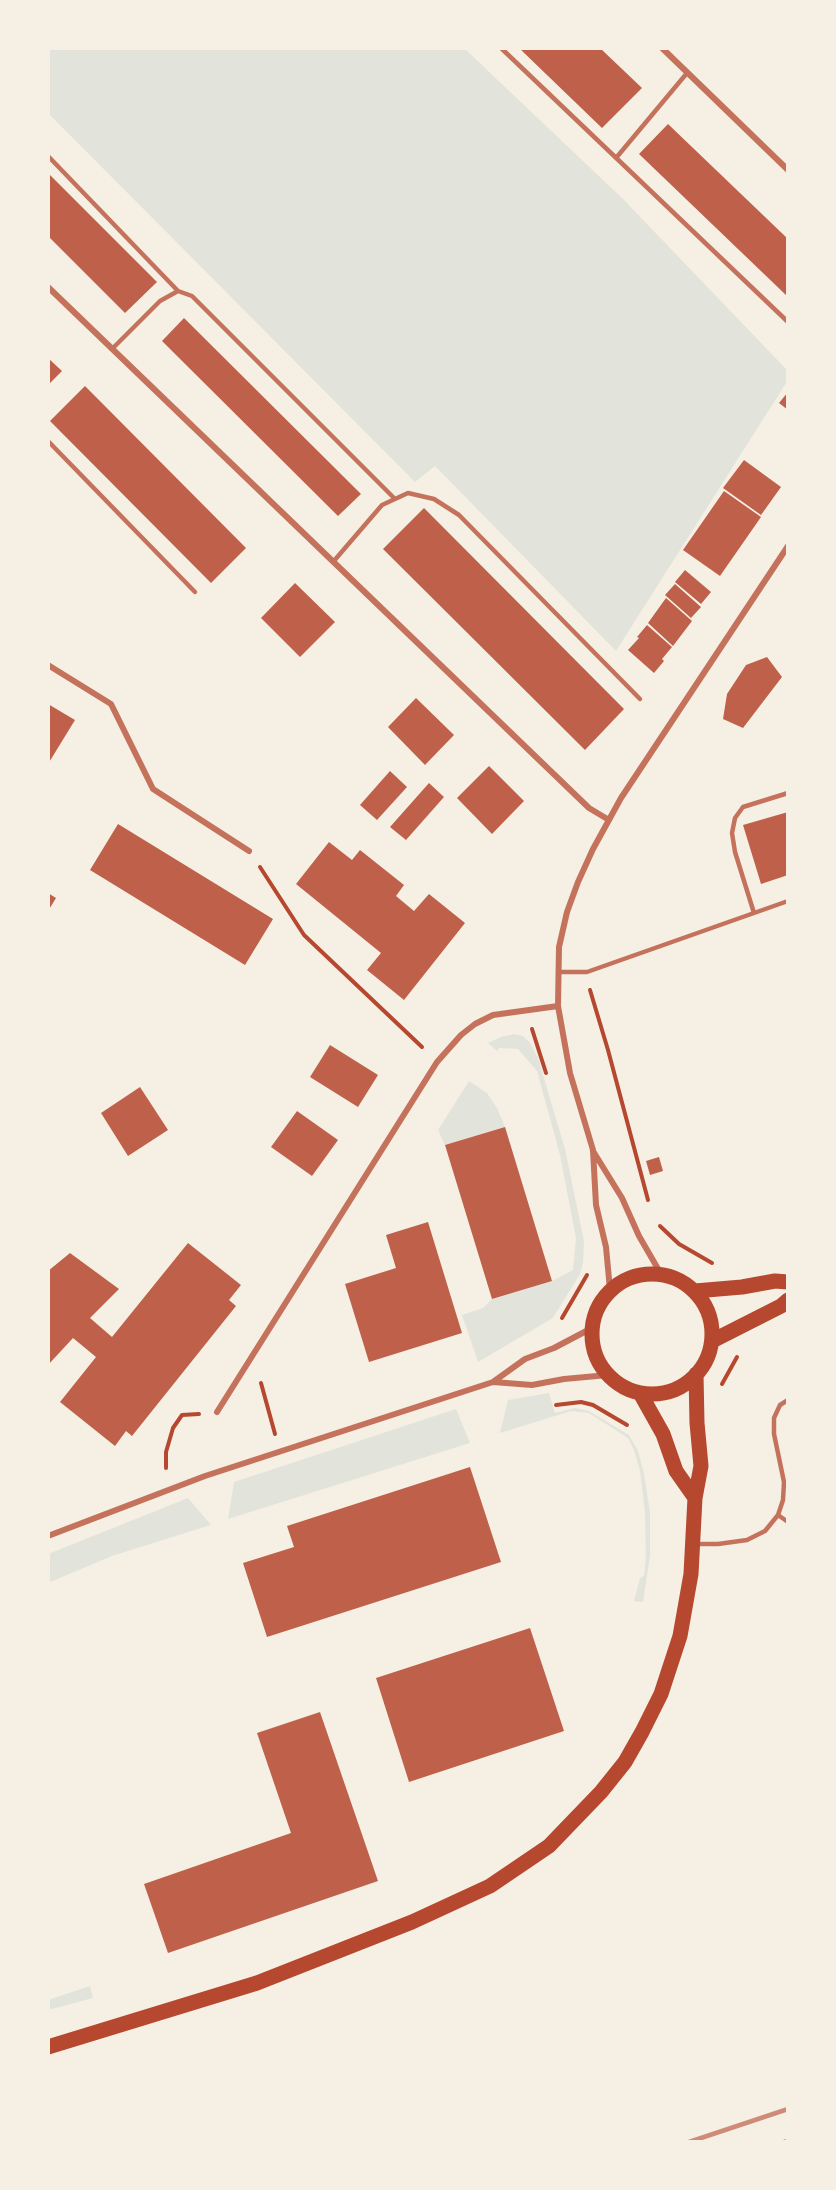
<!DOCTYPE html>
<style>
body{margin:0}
#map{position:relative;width:836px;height:2190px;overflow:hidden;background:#f6efe4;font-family:"Libre Baskerville",serif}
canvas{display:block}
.frame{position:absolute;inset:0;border:50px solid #f6efe4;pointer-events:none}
</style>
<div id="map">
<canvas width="836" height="2190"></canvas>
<div class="frame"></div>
</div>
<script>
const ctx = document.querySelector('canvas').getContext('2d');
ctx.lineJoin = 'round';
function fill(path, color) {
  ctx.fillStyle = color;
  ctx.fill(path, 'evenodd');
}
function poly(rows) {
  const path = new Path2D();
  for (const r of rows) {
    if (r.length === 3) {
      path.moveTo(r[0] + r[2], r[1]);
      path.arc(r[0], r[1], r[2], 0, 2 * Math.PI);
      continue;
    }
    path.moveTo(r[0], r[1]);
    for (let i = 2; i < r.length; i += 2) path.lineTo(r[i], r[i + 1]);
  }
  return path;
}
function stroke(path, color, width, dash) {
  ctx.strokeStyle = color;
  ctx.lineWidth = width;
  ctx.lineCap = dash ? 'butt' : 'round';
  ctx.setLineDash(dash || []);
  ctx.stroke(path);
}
fill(poly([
 [48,48,464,48,623,199,788,371,788,380,616,651,435,466,415,482,48,113],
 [514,1034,523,1036,530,1043,538,1058,565,1149,584,1241,583,1263,580,1274,553,1318,478,1362,462,1315,483,1308,492,1299,552,1281,573,1270,576,1238,560,1155,537,1071,518,1049,499,1048,497,1051,488,1043,501,1037],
 [469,1081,487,1093,497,1108,505,1127,445,1145,438,1130],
 [549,1393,555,1413,575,1408,589,1411,629,1435,638,1451,644,1474,650,1512,650,1556,643,1602,634,1601,640,1578,644,1576,646,1555,645,1512,640,1471,634,1450,628,1438,589,1413,571,1411,500,1433,508,1400],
 [456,1409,470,1443,228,1519,234,1482],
 [188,1498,211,1525,112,1556,48,1583,48,1554],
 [90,1986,93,1998,48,2010,48,2000]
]), '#e2e4dc');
fill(poly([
 [519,48,600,48,642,88,602,128],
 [668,124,788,239,788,297,639,154],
 [48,173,157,282,125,313,48,236],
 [184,318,361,494,338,516,162,341],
 [48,358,62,371,48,385],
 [85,386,246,548,211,583,50,421],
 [788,392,788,410,779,403],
 [744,460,781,487,761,515,723,488],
 [724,491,761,517,720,576,683,550],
 [424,508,624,709,585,750,383,549],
 [685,570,711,592,701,604,675,582],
 [295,583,335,622,300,657,261,618],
 [675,584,701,607,691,618,665,595],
 [666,598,692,621,673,646,648,623],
 [647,625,672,647,662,659,664,661,654,673,628,650,639,638,637,637],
 [767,657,782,677,743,728,723,719,727,694,746,665],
 [416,698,454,735,425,765,388,727],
 [48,704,75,720,48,764],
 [489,766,524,801,492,834,457,798],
 [390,771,407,787,377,820,360,805],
 [429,783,444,797,406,840,390,827],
 [788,812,788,875,761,884,743,825],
 [118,824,273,919,245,965,90,870],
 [329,842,352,860,360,850,404,885,396,896,414,911,429,894,465,923,404,1000,367,970,381,953,296,884],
 [48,893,56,898,48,911],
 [330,1045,378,1075,358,1107,310,1077],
 [140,1087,168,1130,128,1156,101,1113],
 [297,1111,338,1140,312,1176,271,1147],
 [505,1127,552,1281,492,1299,445,1145],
 [659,1157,663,1171,650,1175,646,1161],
 [428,1222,462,1333,369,1362,345,1284,396,1268,386,1235],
 [188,1243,241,1285,229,1300,236,1306,132,1436,126,1431,115,1446,60,1402,96,1357,73,1338,48,1365,48,1271,70,1253,119,1289,90,1318,112,1337],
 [470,1467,501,1562,267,1637,243,1563,294,1547,287,1526],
 [530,1628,564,1731,409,1782,376,1678],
 [320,1712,378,1881,168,1953,144,1884,291,1833,257,1733]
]), '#bf614a');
stroke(poly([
 [260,867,304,935,422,1047],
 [590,990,608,1050,648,1200],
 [532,1029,546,1073],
 [660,1226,679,1244,712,1263],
 [562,1318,587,1275],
 [261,1383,275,1434],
 [722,1384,737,1357],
 [556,1405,581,1402,593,1405,627,1425],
 [166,1468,166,1452,173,1428,182,1415,199,1414]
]), '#b5482f', 4);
stroke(poly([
 [501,48,788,322],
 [48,156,178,291],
 [616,158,687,73],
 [112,349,160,301,178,291,192,296,395,499],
 [48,441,195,592],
 [333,562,382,505,408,493,434,499,459,515,640,699],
 [754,913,735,852,732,833,735,818,743,807,788,793],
 [558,972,587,972,788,901],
 [778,1515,788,1522],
 [696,1544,718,1544,747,1540,765,1531,778,1515,783,1500,784,1482,774,1434,774,1418,780,1405,788,1400]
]), '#c5725c', 4.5);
stroke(poly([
 [662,48,788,170],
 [48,287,589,808,609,820],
 [48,665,111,704,153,789,249,851],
 [593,1151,622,1198,639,1236,661,1274],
 [610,1290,606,1247,596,1205,593,1150,570,1073,558,1006,559,947,567,912,578,882,593,849,621,798,788,546],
 [592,1328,554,1348,525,1359,493,1382,532,1385,564,1379,608,1375],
 [217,1412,437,1062,461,1035,475,1024,493,1015,558,1006],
 [48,1536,205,1476,493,1382]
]), '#c5725c', 6);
stroke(poly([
 [652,1334,60],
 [695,1291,742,1287,775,1281,788,1282],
 [712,1341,781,1306,788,1300],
 [640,1393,663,1434,676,1471,695,1498],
 [48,2047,257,1983,412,1922,490,1886,549,1846,601,1792,625,1762,642,1732,661,1694,680,1636,691,1574,695,1498,701,1466,697,1423,696,1374]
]), '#b5482f', 15);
stroke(poly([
 [689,2142,788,2109],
 [784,2142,788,2141]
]), '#cf8b77', 4.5);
</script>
